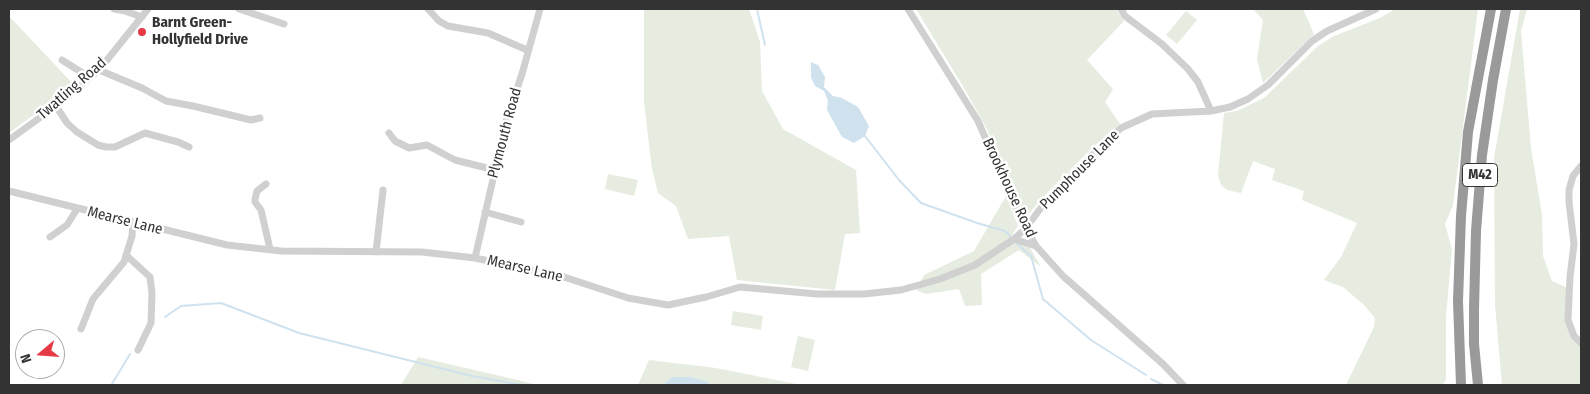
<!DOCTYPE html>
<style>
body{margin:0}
#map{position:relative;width:1590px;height:394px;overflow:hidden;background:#fff;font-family:"Fira Sans Condensed",sans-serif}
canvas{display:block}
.frame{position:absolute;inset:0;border:10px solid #333;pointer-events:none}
.north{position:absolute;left:15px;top:329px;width:50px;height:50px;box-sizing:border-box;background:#fff;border:1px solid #adadad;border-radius:50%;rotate:252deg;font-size:14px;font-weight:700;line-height:20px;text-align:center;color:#333}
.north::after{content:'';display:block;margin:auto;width:18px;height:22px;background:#e63946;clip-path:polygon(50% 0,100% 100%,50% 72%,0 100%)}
</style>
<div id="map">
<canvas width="1590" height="394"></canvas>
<div class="frame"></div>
<div class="north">N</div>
</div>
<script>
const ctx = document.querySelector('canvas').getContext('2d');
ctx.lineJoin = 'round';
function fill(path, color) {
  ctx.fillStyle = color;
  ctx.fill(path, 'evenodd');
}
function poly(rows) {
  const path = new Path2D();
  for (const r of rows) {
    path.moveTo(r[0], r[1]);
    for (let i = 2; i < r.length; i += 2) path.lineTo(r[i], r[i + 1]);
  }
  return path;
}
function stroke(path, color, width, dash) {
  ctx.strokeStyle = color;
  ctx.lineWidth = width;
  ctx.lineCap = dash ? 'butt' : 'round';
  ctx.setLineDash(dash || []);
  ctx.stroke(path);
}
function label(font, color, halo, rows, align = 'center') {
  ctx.font = font + ' "Fira Sans Condensed",sans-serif';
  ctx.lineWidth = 5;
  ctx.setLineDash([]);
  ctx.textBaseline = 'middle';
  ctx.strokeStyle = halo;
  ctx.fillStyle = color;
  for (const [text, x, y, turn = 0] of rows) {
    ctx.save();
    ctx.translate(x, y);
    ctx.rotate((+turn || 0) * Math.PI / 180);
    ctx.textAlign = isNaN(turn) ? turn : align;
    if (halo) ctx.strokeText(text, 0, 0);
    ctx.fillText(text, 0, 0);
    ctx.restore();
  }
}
fill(poly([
 [644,9,749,9,760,42,762,91,783,129,856,170,860,233,845,234,835,290,737,280,729,236,688,239,676,206,658,193,652,169,644,102],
 [916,9,1116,9,1124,21,1087,60,1113,89,1105,102,1120,124,1091,149,1046,194,1026,217,1003,167,987,129,961,83],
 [1253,9,1303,9,1314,34,1263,83,1257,59,1263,20],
 [1395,9,1478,9,1453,205,1445,224,1452,249,1446,316,1446,379,1443,385,1346,385,1374,327,1375,318,1364,305,1343,287,1324,280,1341,257,1357,223,1302,200,1304,191,1272,180,1275,169,1253,161,1241,193,1227,190,1221,185,1218,175,1224,113,1237,111,1264,98,1318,46,1334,36,1380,18],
 [1520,9,1527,9,1521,31,1531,148,1542,215,1543,256,1552,281,1570,289,1568,320,1581,343,1581,385,1502,385,1495,305,1494,158],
 [1186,11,1197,20,1177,44,1166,35],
 [9,16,74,85,9,133],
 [608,174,638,180,634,196,605,189],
 [1006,196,1018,226,1012,235,1015,240,1030,248,1041,267,1019,250,981,274,982,305,965,306,959,289,926,294,916,290,924,275,974,251],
 [733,311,763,316,761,330,731,325],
 [798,336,815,340,808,371,791,367],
 [418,357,518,380,537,385,401,385],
 [649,360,716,368,801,385,706,385,708,382,672,377,663,385,638,385]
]), '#e6ecdf');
fill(poly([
 [811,62,818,65,825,77,824,87,833,96,842,98,858,107,869,126,865,136,854,143,842,137,827,110,828,101,824,91,815,86,811,78],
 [672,377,690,377,709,382,706,385,663,385]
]), '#cfe2ee');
stroke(poly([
 [757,9,765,45],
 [865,136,899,180,921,203,977,223,1005,231,1010,236],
 [1016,243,1031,256,1043,299,1091,340,1146,375],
 [165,317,181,306,221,303,299,333,472,376,522,385],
 [1151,379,1163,385],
 [112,384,130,354]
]), '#cfe2ee', 2);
stroke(poly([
 [114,9,125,11,142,17],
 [239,9,284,24],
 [428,9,439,21,448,26,488,33,527,50],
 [908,9,978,121,1020,217,1036,246,1063,276,1163,364,1183,385],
 [1121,9,1125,16,1162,44,1188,69,1198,82,1211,111],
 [62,60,89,77],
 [99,70,142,88,166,101,193,106,251,120,260,118],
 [56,106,67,123,77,132,98,145,106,147,115,147,145,133,178,142,189,147],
 [389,133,395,141,409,148,427,145,455,160,495,170],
 [9,140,56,106,99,70,148,9],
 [1581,166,1573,176,1569,190,1569,202,1574,244,1570,277,1568,320,1574,336,1581,343],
 [266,184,257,191,255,199,255,202,261,210,270,249],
 [9,191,227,245,281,251,422,252,475,258,564,277,628,298,668,305,706,297,740,287,817,294,864,294,901,290,940,279,975,265,1014,239,1026,228,1043,205,1071,175,1121,128,1152,114,1211,111,1230,107,1248,99,1268,85,1312,41,1327,31,1376,9],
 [485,212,521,222],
 [50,237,67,225,77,209],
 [1014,239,1036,246],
 [376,252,383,190],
 [126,255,150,277,152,293,151,323,138,350],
 [475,258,507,118,522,74,540,9],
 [81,329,93,299,124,262,132,236,133,222]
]), '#d0d0d0', 7);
stroke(poly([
 [1461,385,1458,301,1461,216,1468,132,1491,9],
 [1478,385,1474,344,1474,309,1476,231,1482,155,1493,80,1506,9]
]), '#9a9a9a', 10);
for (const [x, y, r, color] of [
 [142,32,5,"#e63946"]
]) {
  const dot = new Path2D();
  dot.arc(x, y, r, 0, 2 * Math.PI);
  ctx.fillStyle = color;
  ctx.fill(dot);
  stroke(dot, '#fff', 2);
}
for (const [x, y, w] of [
 [1480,175,35]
]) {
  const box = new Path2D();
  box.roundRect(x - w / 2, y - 11.5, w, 23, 4);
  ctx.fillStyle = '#fff';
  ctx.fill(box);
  stroke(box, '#333', 1);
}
label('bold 14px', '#333', null, [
 ["M42",1480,175]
]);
label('bold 15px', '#333', '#fff', [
 ["Barnt Green-",152,23],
 ["Hollyfield Drive",152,40]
], 'left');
label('15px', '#333', '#fff', [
 ["Twatling Road",72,89,-41],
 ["Plymouth Road",505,133,-75],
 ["Pumphouse Lane",1080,170,-45],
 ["Brookhouse Road",1009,188,65],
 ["Mearse Lane",125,221,14],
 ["Mearse Lane",525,269,13]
]);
</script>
